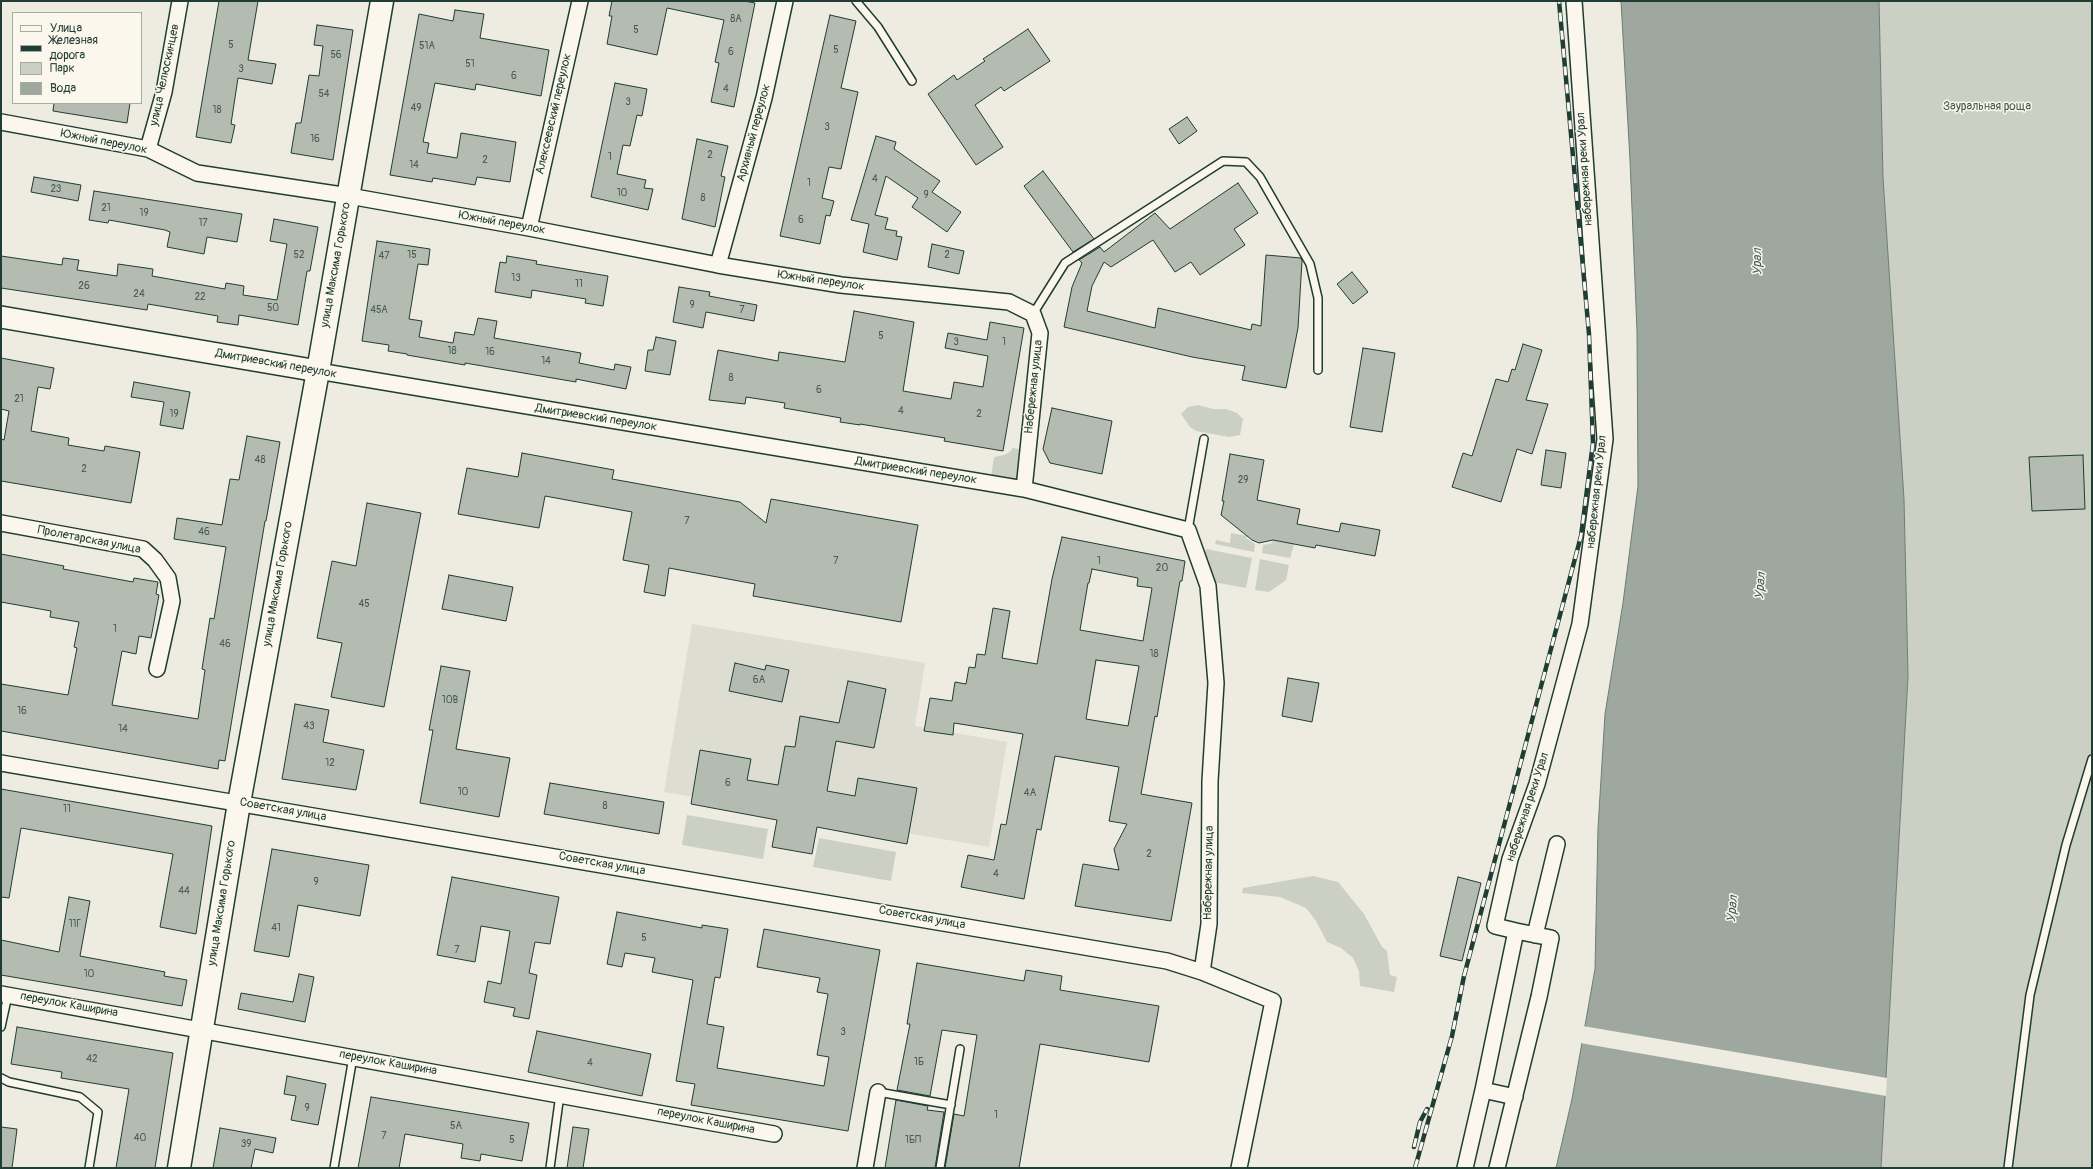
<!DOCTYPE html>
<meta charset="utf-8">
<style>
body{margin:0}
#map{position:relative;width:2093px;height:1169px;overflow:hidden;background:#eeece1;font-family:Pangolin,sans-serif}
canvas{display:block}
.frame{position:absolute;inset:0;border:2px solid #1f3d34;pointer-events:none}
.legend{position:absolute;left:12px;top:12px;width:130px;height:92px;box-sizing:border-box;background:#fbf7ec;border:1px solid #a3ada2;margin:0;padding:5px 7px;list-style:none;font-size:12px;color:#1f3d34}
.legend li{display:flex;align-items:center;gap:8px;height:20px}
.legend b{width:20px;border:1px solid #a3ada2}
</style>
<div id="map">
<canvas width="2093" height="1169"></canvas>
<div class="frame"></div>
<ul class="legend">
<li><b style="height:5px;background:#fbf7ec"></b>Улица</li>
<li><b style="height:5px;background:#1f3d34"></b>Железная дорога</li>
<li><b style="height:11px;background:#cbcfc4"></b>Парк</li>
<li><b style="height:11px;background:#9fa89f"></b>Вода</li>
</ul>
</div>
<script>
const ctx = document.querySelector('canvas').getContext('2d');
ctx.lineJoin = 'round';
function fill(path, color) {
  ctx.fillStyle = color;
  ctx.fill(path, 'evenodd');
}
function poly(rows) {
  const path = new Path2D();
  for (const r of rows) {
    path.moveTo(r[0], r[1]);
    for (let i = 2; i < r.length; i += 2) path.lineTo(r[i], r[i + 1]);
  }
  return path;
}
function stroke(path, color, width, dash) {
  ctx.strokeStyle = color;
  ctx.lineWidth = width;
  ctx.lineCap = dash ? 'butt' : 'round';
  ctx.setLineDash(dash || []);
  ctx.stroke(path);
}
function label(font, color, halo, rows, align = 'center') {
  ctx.font = font + ' Pangolin,sans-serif';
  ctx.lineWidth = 3;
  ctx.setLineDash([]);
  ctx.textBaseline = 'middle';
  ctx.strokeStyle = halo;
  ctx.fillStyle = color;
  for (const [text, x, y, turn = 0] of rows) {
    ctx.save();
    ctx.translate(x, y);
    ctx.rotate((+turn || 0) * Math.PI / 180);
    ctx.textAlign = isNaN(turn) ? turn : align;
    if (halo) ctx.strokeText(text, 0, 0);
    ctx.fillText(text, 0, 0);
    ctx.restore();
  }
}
fill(poly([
 [692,624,925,663,915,726,1007,742,989,847,664,792]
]), '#ddddd2');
fill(poly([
 [1879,1,2092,1,2092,1168,1881,1168,1908,676,1904,499,1883,178],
 [1198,405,1213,409,1226,409,1237,413,1243,419,1240,435,1229,437,1196,431,1190,427,1181,414,1188,407],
 [1012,448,1026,450,1021,481,990,483,994,457,1004,455,1011,451],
 [1231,533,1247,536,1246,538,1255,544,1254,552,1215,544,1216,540,1230,543],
 [1273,540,1294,544,1290,558,1262,553,1263,545,1272,543],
 [1206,549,1252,558,1246,588,1213,582,1203,567],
 [1260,559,1289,565,1286,580,1269,592,1255,590],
 [687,815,768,829,763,859,682,845],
 [819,838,896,852,891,881,813,867],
 [1313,876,1338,882,1364,914,1382,947,1387,951,1390,975,1397,977,1394,992,1360,986,1359,971,1353,958,1341,948,1327,942,1316,921,1306,908,1280,897,1242,893,1243,888]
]), '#cbcfc4');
const water = poly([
 [1621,1,1879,1,1883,178,1904,499,1908,676,1881,1168,1556,1168,1572,1099,1595,969,1598,828,1605,714,1623,603,1638,486,1637,331,1630,160,1621,1]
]);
fill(water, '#9fa89f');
stroke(water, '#6c7d74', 1);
fill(poly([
 [1583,1026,1887,1078,1886,1096,1580,1043]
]), '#eeece1');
const building = poly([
 [219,1,258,1,248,60,276,64,272,84,238,78,231,124,235,125,231,143,196,137,219,1],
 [612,1,744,1,755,3,734,107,711,102,719,63,715,62,724,20,667,8,657,55,607,44,612,16,609,16,612,1],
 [455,10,484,14,480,38,549,50,541,96,476,84,475,90,435,83,423,142,429,143,427,153,457,158,461,133,516,142,510,182,477,177,475,185,433,178,432,182,390,175,419,14,453,21,455,10],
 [830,15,856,21,841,88,858,92,841,169,829,167,822,198,834,201,830,216,826,215,820,244,780,236,830,15],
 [317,25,353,30,333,160,291,153,296,123,301,123,309,75,319,76,323,46,314,45,317,25],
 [1028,29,1050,61,1004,91,1001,87,975,105,1003,147,976,165,928,94,954,75,957,80,985,61,983,59,1028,29],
 [615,83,647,89,642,116,637,115,630,146,623,145,617,174,646,180,644,188,653,189,648,210,591,197,615,83],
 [54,103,130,103,127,123,53,111,54,103],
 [1187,117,1197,131,1179,144,1169,129,1187,117],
 [876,136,896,142,894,149,940,181,932,192,961,212,947,232,912,207,918,198,886,176,875,215,888,218,885,229,897,231,896,236,902,237,897,260,863,252,869,224,851,220,876,136],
 [697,139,728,146,721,176,725,177,715,227,682,219,697,139],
 [1043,171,1094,239,1073,252,1024,186,1043,171],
 [34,177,81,185,78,201,31,192,34,177],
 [1238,183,1258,213,1234,229,1245,245,1200,275,1191,262,1175,272,1153,240,1111,267,1104,262,1092,286,1087,311,1155,328,1158,308,1251,330,1252,324,1261,326,1266,255,1301,258,1302,261,1298,328,1286,388,1242,380,1245,366,1192,357,1064,327,1072,287,1082,263,1079,260,1100,247,1104,252,1155,213,1170,229,1238,183],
 [94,191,242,214,237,242,207,237,204,254,167,247,170,232,165,230,109,220,108,223,89,220,94,191],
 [274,219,318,227,310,271,307,271,298,325,239,315,238,325,217,322,218,316,148,304,147,310,1,288,1,256,62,265,63,258,79,260,77,270,117,276,118,264,153,269,152,276,225,289,226,283,244,286,243,295,277,300,287,244,270,241,274,219],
 [377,241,430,249,428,265,418,264,409,319,422,321,419,337,453,343,455,332,474,335,478,318,497,321,494,338,581,353,579,363,614,370,615,364,631,367,626,389,576,379,576,382,465,363,465,365,407,355,407,354,388,351,389,345,362,341,377,241],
 [932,244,964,251,959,274,928,267,932,244],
 [507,256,537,261,536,264,608,276,603,306,585,303,586,299,532,290,531,298,495,292,500,262,506,263,507,256],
 [1352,272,1368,292,1353,304,1337,284,1352,272],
 [679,287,710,292,709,296,757,305,754,321,706,312,703,328,673,322,679,287],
 [854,311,914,322,903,391,951,399,954,382,983,387,988,356,945,348,948,333,987,340,990,322,1024,328,1003,451,944,441,945,438,860,424,860,425,840,422,841,418,784,408,785,403,746,397,745,404,709,400,718,350,778,361,779,352,845,362,854,311],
 [656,337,676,341,670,375,645,371,648,350,653,350,656,337],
 [1523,344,1542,350,1526,400,1548,404,1532,454,1517,449,1501,502,1452,487,1463,453,1472,456,1496,379,1508,382,1512,369,1515,370,1523,344],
 [1363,348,1395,353,1382,432,1350,427,1363,348],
 [1,358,54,368,50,389,38,387,31,431,69,438,68,445,104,451,105,446,140,452,131,503,1,481,1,439,4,440,9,411,1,409,1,358],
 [134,382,190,392,183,429,160,425,164,402,131,397,134,382],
 [1052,408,1112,421,1102,474,1050,463,1043,449,1052,408],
 [247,436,280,442,266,521,265,521,225,761,219,760,218,769,1,731,1,684,68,695,77,648,74,647,79,622,50,617,51,611,1,602,1,554,64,566,63,569,133,582,134,578,158,582,156,594,159,595,151,638,139,636,136,654,122,651,112,705,198,719,205,670,202,669,210,618,214,619,226,547,174,539,177,518,222,525,230,479,239,480,247,436],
 [1546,450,1566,453,1561,488,1541,485,1546,450],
 [522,453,614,470,612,479,740,502,766,523,771,499,918,525,901,622,753,596,755,584,669,568,665,596,644,592,649,565,623,560,632,512,545,496,539,528,458,514,467,468,518,477,522,453],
 [1230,454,1264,460,1257,500,1300,509,1297,524,1339,532,1341,523,1380,530,1375,556,1316,545,1315,548,1273,540,1259,543,1252,540,1221,515,1224,501,1222,501,1230,454],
 [2083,455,2085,509,2032,511,2029,457,2083,455],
 [367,503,421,513,384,707,331,697,342,643,317,638,332,561,356,566,367,503],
 [1062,537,1185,561,1182,581,1180,581,1157,717,1155,716,1141,794,1192,803,1171,921,1075,906,1083,864,1119,870,1114,849,1127,824,1109,821,1119,767,1055,756,1041,830,1037,829,1024,899,961,887,968,855,994,860,1001,824,1006,825,1023,734,954,723,953,735,924,731,930,698,952,701,955,682,966,684,969,667,975,668,977,654,985,655,993,608,1010,611,1002,658,1037,664,1052,579,1062,537],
 [1092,569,1138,578,1137,586,1152,588,1143,641,1080,630,1088,583,1089,583,1092,569],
 [1096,660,1139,666,1128,726,1086,719,1096,660],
 [449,575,513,587,506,621,442,609,449,575],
 [735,663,765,670,766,665,789,670,782,702,729,691,735,663],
 [441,666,470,671,456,749,510,758,499,817,420,803,433,730,429,730,441,666],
 [1288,678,1319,683,1312,722,1282,716,1288,678],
 [848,681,886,689,874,748,836,741,827,791,855,796,858,778,917,788,907,844,817,827,812,854,772,847,777,820,691,804,700,750,751,759,747,780,778,785,785,746,795,747,800,716,839,723,848,681],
 [295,704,329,710,323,742,364,750,356,790,282,779,295,704],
 [550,783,664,802,659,834,544,814,550,783],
 [1,789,212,826,196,934,160,927,173,854,21,828,9,898,1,897,1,789],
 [272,849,369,865,360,916,298,905,289,957,254,951,272,849],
 [452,877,559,897,550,944,535,942,529,973,537,975,529,1019,513,1016,515,1008,484,1002,488,981,501,984,510,931,481,926,475,962,437,955,452,877],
 [1458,877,1481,883,1462,961,1440,956,1458,877],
 [69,897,90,901,80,956,165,972,164,976,187,980,182,1006,1,975,1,940,59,952,69,897],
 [617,912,702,928,702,925,728,929,720,978,715,977,707,1024,724,1027,717,1068,824,1086,829,1057,817,1055,828,994,817,992,820,978,757,967,764,929,880,950,848,1131,691,1105,695,1084,676,1081,693,980,652,972,655,958,625,953,622,967,607,964,617,912],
 [917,963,1024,981,1026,970,1062,976,1060,990,1159,1006,1149,1062,1040,1044,1019,1168,945,1168,954,1114,964,1116,977,1035,942,1030,930,1096,897,1090,910,1024,907,1024,917,963],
 [299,974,314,977,305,1022,238,1009,241,993,293,1002,299,974],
 [17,1027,173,1053,155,1168,116,1168,129,1089,61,1078,62,1072,11,1064,17,1027],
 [537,1031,651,1054,642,1096,528,1072,537,1031],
 [287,1076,326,1084,318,1125,291,1120,296,1096,284,1094,287,1076],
 [371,1097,529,1123,522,1161,481,1154,480,1161,461,1158,463,1144,405,1134,399,1168,358,1168,371,1097],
 [896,1100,928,1106,927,1110,944,1112,935,1168,885,1168,896,1100],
 [1,1127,17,1129,12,1168,1,1168,1,1127],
 [573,1127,589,1129,583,1168,567,1168,573,1127],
 [220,1128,276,1138,273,1153,255,1149,251,1168,213,1168,220,1128]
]);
fill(building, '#b4bbb0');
stroke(building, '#1f3d34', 1);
const lane = poly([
 [856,1,878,27,912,81],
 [1033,314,1065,263,1223,161,1246,162,1260,177,1310,264,1318,298,1318,370],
 [1188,530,1204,439],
 [1,1027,8,995],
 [1,1078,9,1082,80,1097,98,1112,89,1168],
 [878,1092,951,1105],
 [334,1168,353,1057],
 [550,1168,560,1094],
 [940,1168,960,1049],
 [2008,1168,2030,995,2066,845,2092,759]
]);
const street = poly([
 [1,122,148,149,197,173,349,196,529,228,718,265,841,285,1009,302,1033,314,1040,333,1024,489],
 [148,149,164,92,180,1],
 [529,228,580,1],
 [718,265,764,98,785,1],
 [318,371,1024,489,1188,530,1208,586,1216,683,1210,781,1209,924,1202,972,1273,1001,1239,1168],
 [1,523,143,549,155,560,168,578,172,601,157,669],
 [1,763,1167,961,1202,972],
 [1516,931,1495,926,1510,859,1537,784,1580,624,1605,439,1574,1],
 [1535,935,1557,844],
 [1,994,774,1134],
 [1483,1090,1516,931,1551,938,1539,997,1497,1168],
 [865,1168,878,1092],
 [1465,1168,1483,1090,1515,1097]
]);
const secondary = poly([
 [1,317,318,371]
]);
const primary = poly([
 [179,1168,239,803,318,371,382,1]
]);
stroke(lane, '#1f3d34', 10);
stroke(street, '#1f3d34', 18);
stroke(secondary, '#1f3d34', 24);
stroke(primary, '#1f3d34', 25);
stroke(lane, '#fbf7ec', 7);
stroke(street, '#fbf7ec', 15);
stroke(secondary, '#fbf7ec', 21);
stroke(primary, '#fbf7ec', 22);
const rail = poly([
 [1414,1147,1420,1122,1427,1109],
 [1415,1168,1452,1036,1464,976,1581,536,1593,443,1589,334,1559,1]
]);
stroke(rail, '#1f3d34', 4.5);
stroke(rail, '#fbf7ec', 3, [9]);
label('10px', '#445c53', null, [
 ["8А",736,19],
 ["5",636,30],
 ["5",231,45],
 ["51А",427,46],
 ["5",836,50],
 ["6",731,52],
 ["56",336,55],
 ["51",470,64],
 ["3",241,69],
 ["6",514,76],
 ["4",726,89],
 ["54",324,94],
 ["3",628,102],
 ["49",416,108],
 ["18",217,110],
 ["3",827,127],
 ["16",315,139],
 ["2",710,155],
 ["1",610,157],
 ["2",485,160],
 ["14",414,165],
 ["4",875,179],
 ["1",809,183],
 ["23",56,189],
 ["10",622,193],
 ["9",926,195],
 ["8",703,198],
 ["21",106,208],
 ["19",144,213],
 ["6",801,220],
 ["17",203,223],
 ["52",299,255],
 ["15",412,255],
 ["2",947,255],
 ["47",384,256],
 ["13",516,278],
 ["11",579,284],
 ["26",84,286],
 ["24",139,294],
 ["22",200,297],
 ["9",692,305],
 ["50",273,308],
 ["45А",379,310],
 ["7",742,310],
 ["5",881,336],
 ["3",956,342],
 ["1",1004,342],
 ["18",452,351],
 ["16",490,352],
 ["14",546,361],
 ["8",731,378],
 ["6",819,390],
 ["21",19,399],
 ["4",901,411],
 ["19",174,414],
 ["2",979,414],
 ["48",260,460],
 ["2",84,469],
 ["29",1243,480],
 ["7",687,521],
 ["46",204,532],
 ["7",836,561],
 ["1",1099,561],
 ["20",1162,568],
 ["45",364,604],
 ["1",115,629],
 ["46",225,644],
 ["18",1154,654],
 ["6А",759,680],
 ["10В",450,700],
 ["16",22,711],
 ["43",309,726],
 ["14",123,729],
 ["12",330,763],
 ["6",728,783],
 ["10",463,792],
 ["4А",1030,793],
 ["8",605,806],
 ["11",67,809],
 ["2",1149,854],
 ["4",996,874],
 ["9",316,882],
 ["44",184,891],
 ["11Г",75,924],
 ["41",276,928],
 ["5",644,938],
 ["7",457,950],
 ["10",89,974],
 ["3",843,1032],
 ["42",92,1059],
 ["1Б",919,1062],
 ["4",590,1063],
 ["9",307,1108],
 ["1",996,1115],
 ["5А",456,1126],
 ["7",384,1136],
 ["40",140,1138],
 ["5",512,1140],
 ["1БП",913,1140],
 ["39",246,1144]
]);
label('12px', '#1f3d34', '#fbf7ec', [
 ["улица Челюскинцев",165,75,-78],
 ["Алексеевский переулок",554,114,-77],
 ["Архивный переулок",754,133,-75],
 ["Южный переулок",104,142,11],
 ["набережная реки Урал",1585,169,-94],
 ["Южный переулок",502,223,10],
 ["улица Максима Горького",336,265,-80],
 ["Южный переулок",821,281,8],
 ["Дмитриевский переулок",276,364,10],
 ["Набережная улица",1034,387,-84],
 ["Дмитриевский переулок",596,418,9],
 ["Дмитриевский переулок",916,471,9],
 ["набережная реки Урал",1597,492,-84],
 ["Пролетарская улица",89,540,11],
 ["улица Максима Горького",278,584,-80],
 ["набережная реки Урал",1528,807,-72],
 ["Советская улица",283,810,10],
 ["Советская улица",602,864,10],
 ["Набережная улица",1209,873,-89],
 ["улица Максима Горького",222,903,-81],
 ["Советская улица",922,918,10],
 ["переулок Каширина",69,1005,10],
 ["переулок Каширина",388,1063,10],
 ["переулок Каширина",706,1121,11]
]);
label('12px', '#415a51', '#fbf7ec', [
 ["Зауральная роща",1987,107]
]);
label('italic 13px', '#455d54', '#fbf7ec', [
 ["Урал",1758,262,-91],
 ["Урал",1761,586,-85],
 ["Урал",1733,909,-85]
]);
</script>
